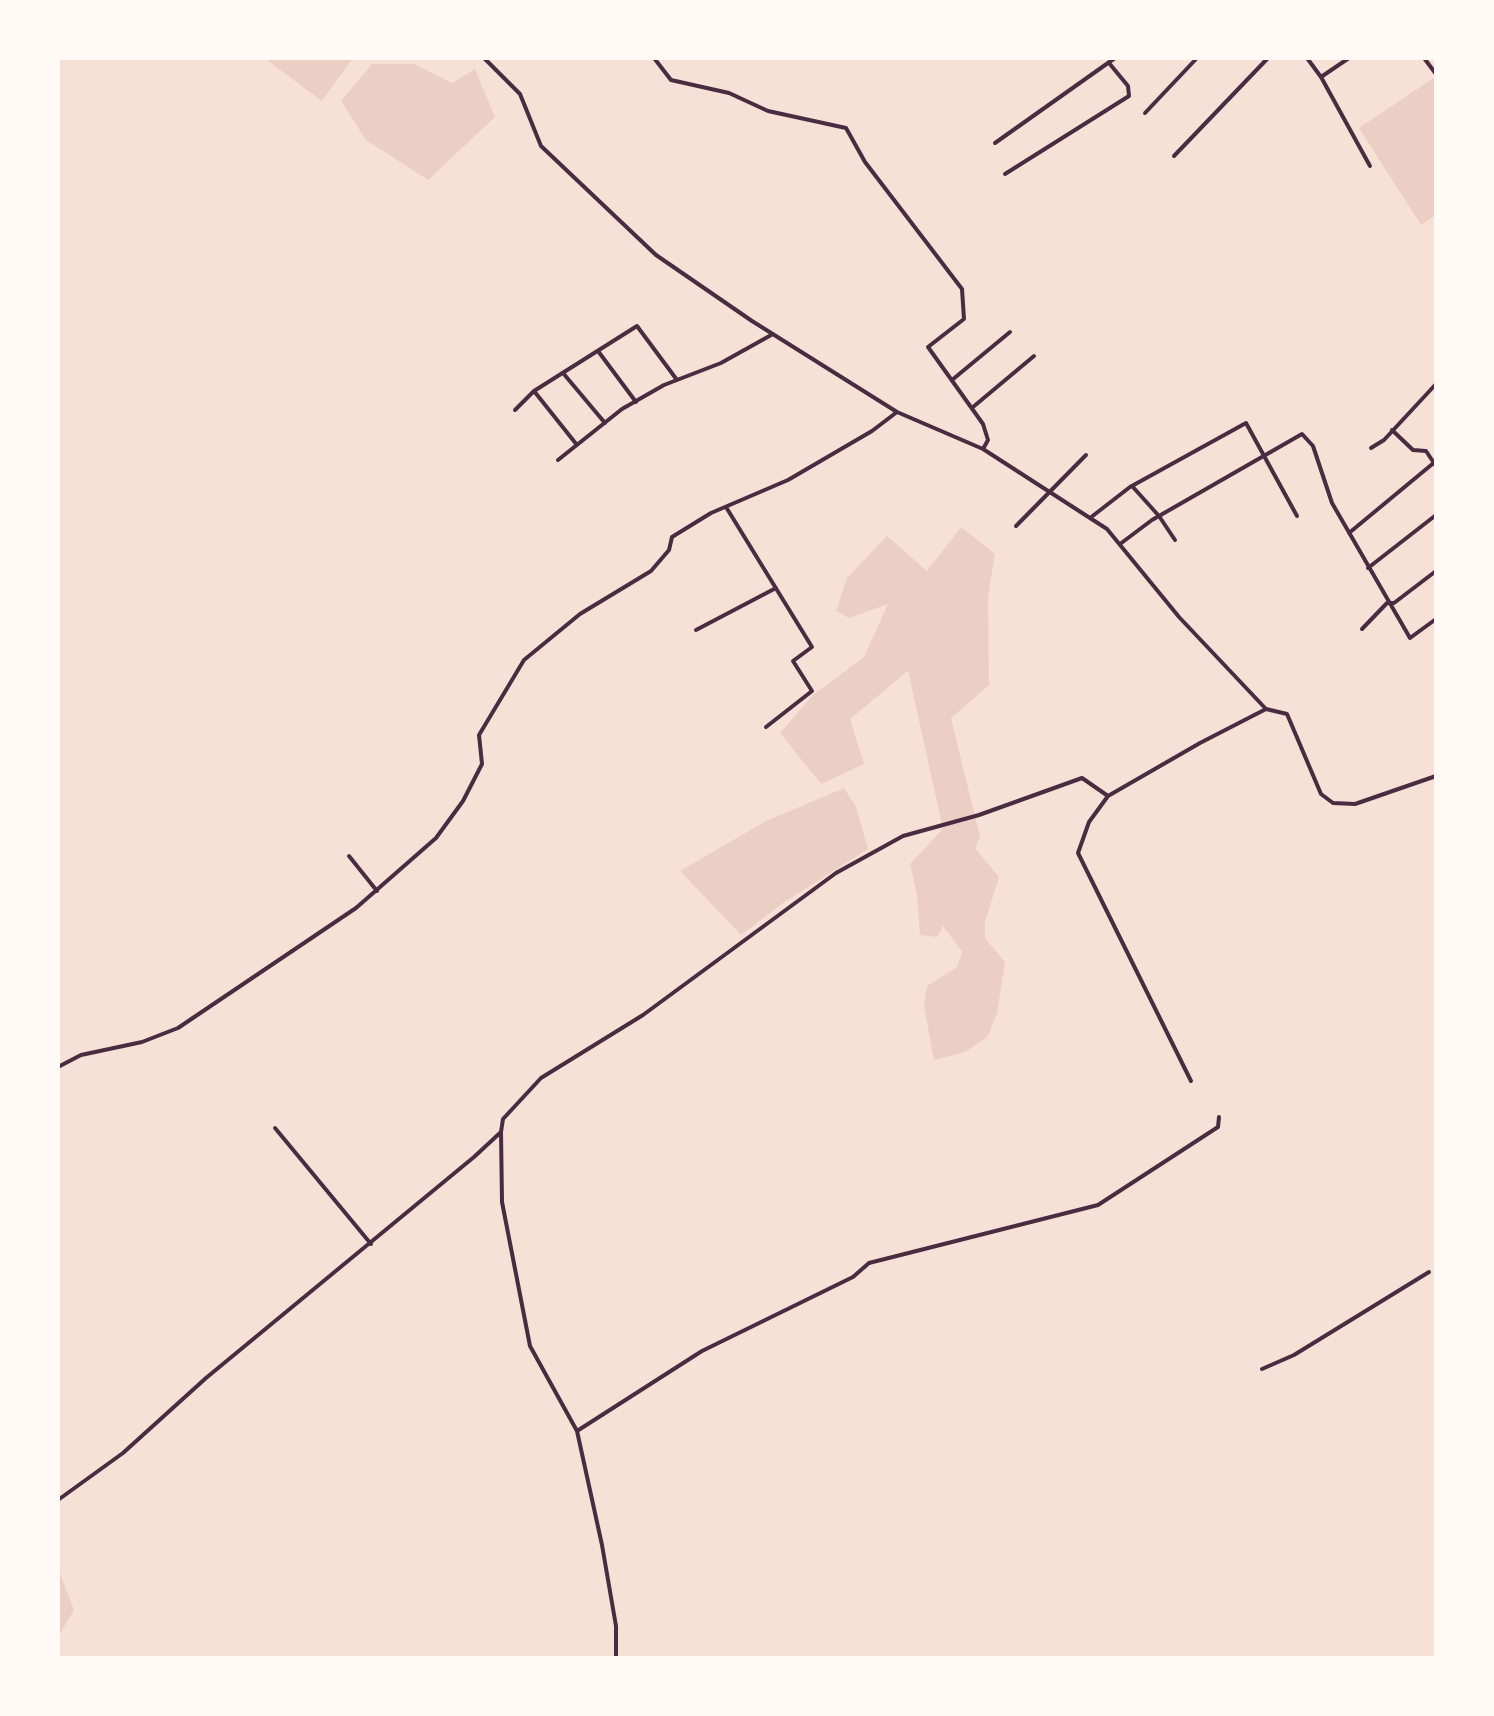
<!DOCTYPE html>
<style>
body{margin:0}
#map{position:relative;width:1494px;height:1716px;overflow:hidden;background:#f7e1d7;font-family:"Source Sans 3",sans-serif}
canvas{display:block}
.frame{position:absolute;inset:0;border:60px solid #fffaf5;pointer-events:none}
</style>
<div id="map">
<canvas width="1494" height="1716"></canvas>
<div class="frame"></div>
</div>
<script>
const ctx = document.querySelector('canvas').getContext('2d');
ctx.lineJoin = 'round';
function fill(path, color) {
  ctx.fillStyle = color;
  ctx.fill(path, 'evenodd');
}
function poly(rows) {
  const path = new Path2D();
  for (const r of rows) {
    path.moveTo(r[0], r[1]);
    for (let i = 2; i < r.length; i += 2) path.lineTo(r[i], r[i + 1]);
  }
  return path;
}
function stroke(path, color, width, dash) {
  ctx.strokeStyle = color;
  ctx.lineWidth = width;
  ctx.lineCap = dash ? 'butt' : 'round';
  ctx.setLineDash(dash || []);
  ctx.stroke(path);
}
fill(poly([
 [264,58,353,58,322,101],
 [372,64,414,64,452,83,475,69,495,117,428,180,366,140,341,101],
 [1435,77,1436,215,1421,225,1359,128],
 [961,527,995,554,988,597,989,685,951,718,980,837,975,848,999,877,985,922,985,938,1005,962,997,1014,987,1037,965,1052,934,1060,924,1006,927,986,957,967,962,952,943,926,937,937,920,935,917,895,910,864,943,829,908,671,850,719,864,764,821,784,780,733,812,696,864,657,888,604,849,618,836,611,847,578,887,536,927,571],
 [844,788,856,807,868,849,783,903,741,935,680,871,766,821],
 [58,1568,74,1610,58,1637]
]), '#ebcfc5');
stroke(poly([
 [484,58,520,94,541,146,656,255,752,321,897,412,983,449,1107,529,1179,617,1266,709,1287,714,1321,794,1333,803,1355,804,1436,776],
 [654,58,671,80,729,93,768,111,846,128,865,162,962,289,964,319,928,347,983,424,988,440,983,449],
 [1307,58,1321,77,1349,58],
 [1424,58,1436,74],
 [1321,77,1370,166],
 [1145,113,1197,58],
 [995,143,1115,58],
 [1174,156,1268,58],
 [1005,174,1129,96,1128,86,1109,63],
 [598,351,636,402],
 [563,373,605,423],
 [952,380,1010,332],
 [534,391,577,445],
 [973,407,1034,356],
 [515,410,534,391,637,326,677,380],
 [1392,430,1413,450,1426,451,1436,466],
 [1371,448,1384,440,1436,384],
 [558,460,622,409,664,385,721,363,773,334],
 [1132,486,1159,516,1175,540],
 [726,507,812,647,793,661,812,691,766,727],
 [1090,518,1130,487,1246,423,1297,516],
 [1016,526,1086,455],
 [1349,533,1436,461],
 [1120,544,1152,520,1302,434,1313,446,1332,503,1410,638,1436,619],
 [1368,568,1436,515],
 [1362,629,1387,603,1394,603,1436,571],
 [696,630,776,588],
 [349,856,377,891],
 [58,1067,81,1055,142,1042,178,1028,356,908,436,838,463,801,482,764,479,735,524,660,580,614,651,571,669,550,672,537,711,513,788,480,872,431,897,412],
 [1191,1081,1078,853,1089,822,1108,796,1200,743,1266,709],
 [275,1128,371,1244],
 [501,1132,502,1202,530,1346,577,1431,702,1351,853,1277,869,1263,1098,1205,1218,1127,1219,1117],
 [1262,1369,1294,1355,1429,1272],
 [577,1431,602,1545,616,1626,616,1658],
 [58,1500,123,1453,206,1378,474,1157,501,1132,503,1119,541,1078,643,1015,836,873,903,836,979,815,1082,778,1108,796]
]), '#4a2c40', 4);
</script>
